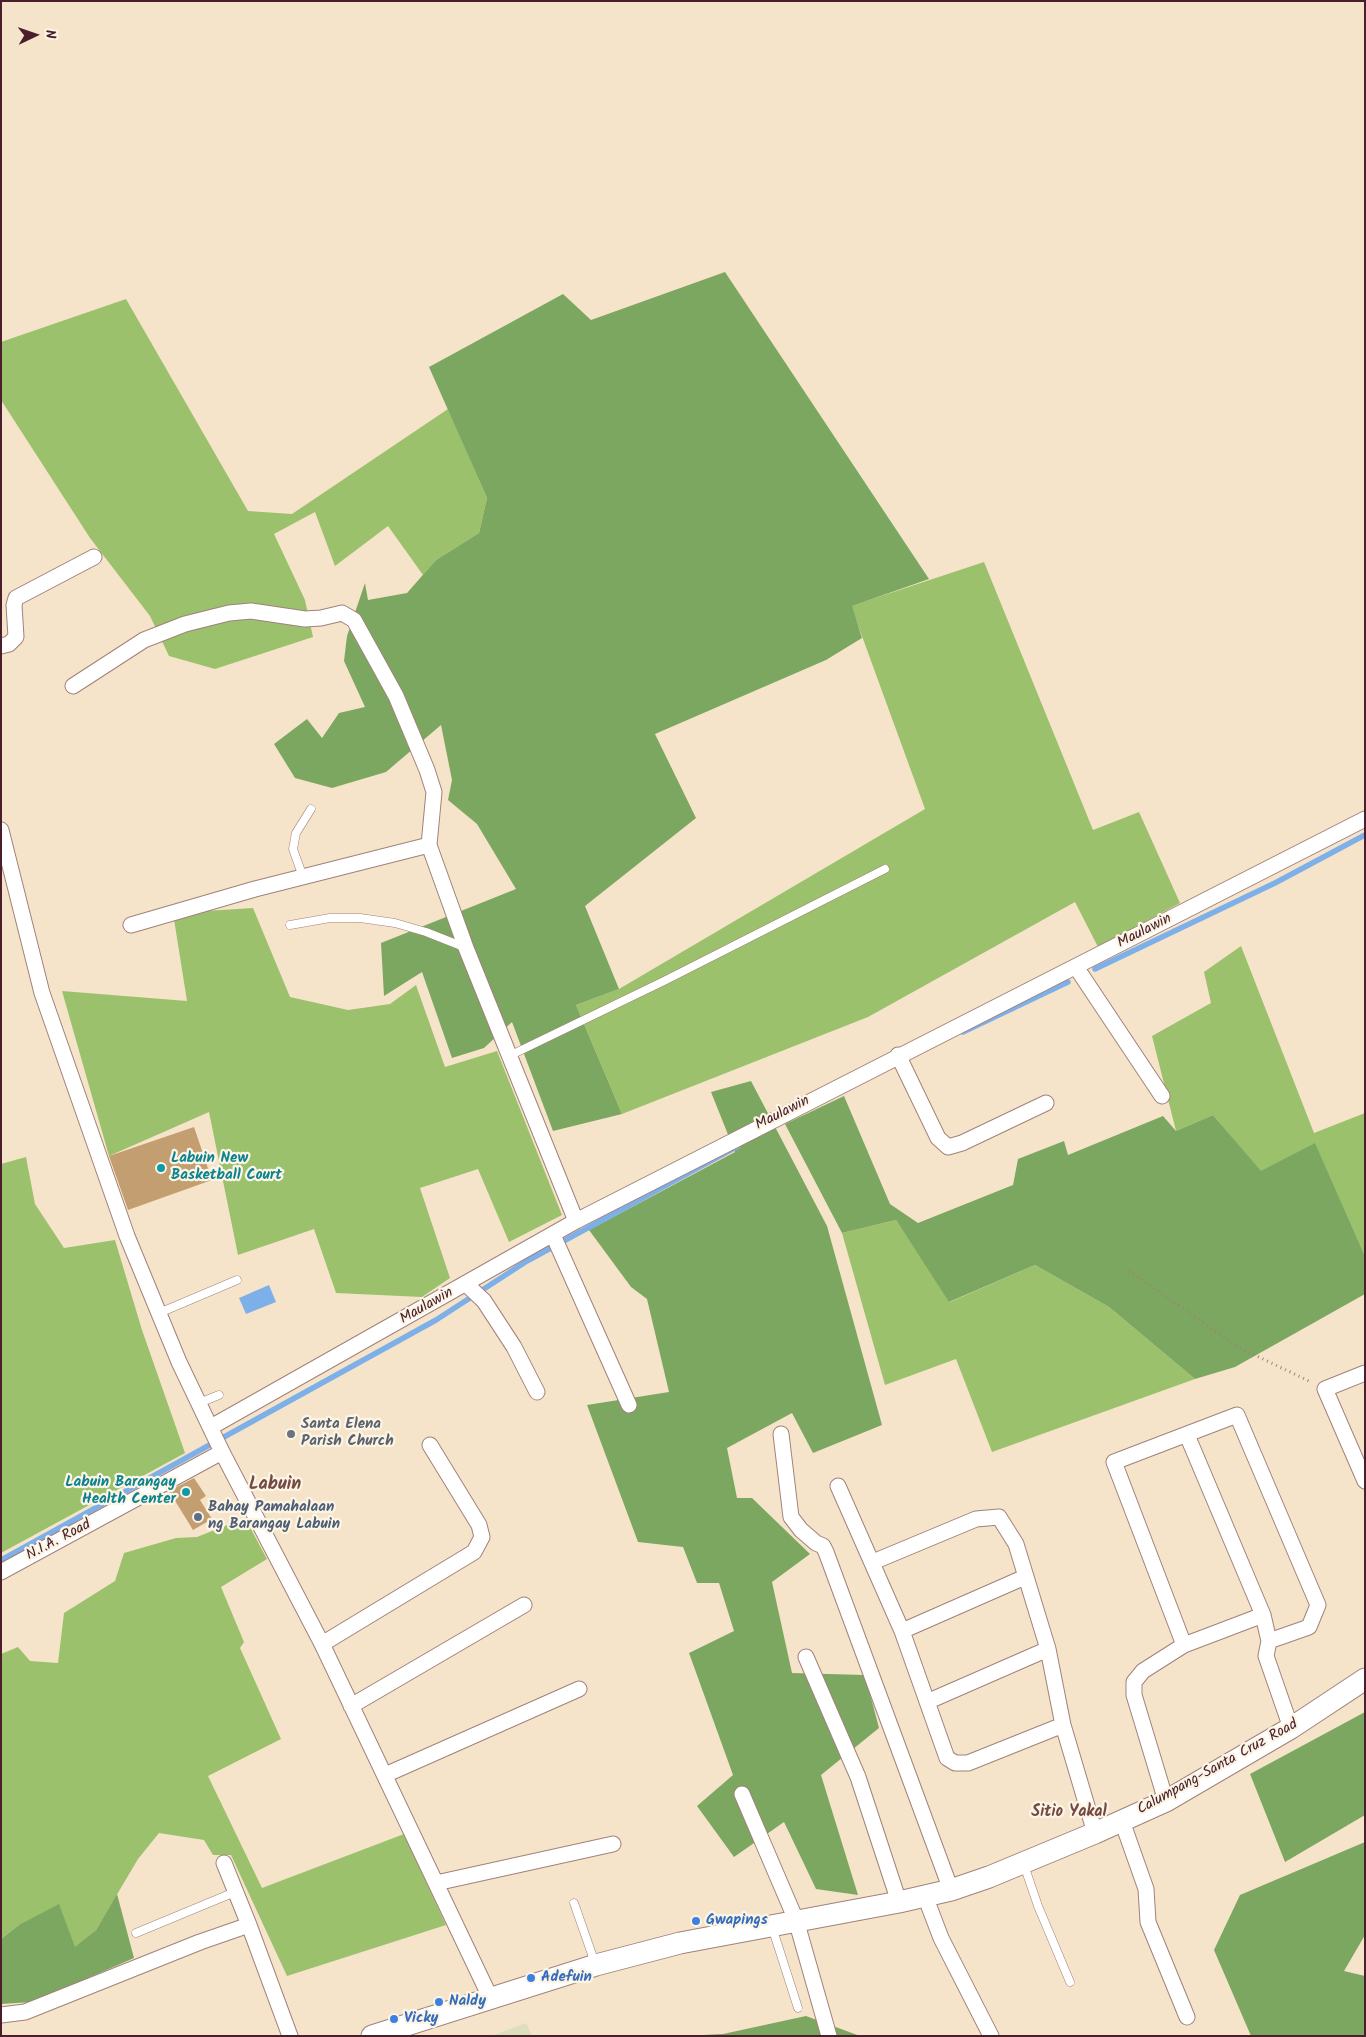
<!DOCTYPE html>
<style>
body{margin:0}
#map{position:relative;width:1366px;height:2037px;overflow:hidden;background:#f6e4ca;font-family:Kalam,sans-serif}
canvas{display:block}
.frame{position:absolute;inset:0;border:2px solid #4a1f2b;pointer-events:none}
.north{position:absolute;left:10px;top:10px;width:50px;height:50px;-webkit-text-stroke:4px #fcf5e5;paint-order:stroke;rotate:87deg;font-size:14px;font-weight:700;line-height:20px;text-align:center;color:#4a1f2b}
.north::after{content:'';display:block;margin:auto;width:18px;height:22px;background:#4a1f2b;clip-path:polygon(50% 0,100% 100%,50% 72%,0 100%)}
</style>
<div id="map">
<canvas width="1366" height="2037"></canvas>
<div class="frame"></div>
<div class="north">N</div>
</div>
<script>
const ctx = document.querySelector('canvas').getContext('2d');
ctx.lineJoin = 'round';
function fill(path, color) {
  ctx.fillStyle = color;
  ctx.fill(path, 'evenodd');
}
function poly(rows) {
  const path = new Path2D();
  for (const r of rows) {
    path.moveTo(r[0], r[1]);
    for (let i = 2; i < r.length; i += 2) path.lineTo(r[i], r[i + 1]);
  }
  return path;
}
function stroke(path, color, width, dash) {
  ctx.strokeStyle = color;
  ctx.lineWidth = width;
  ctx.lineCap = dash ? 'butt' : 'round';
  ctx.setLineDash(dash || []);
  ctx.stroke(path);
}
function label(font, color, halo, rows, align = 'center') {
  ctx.font = font + ' Kalam,sans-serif';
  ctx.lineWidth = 4.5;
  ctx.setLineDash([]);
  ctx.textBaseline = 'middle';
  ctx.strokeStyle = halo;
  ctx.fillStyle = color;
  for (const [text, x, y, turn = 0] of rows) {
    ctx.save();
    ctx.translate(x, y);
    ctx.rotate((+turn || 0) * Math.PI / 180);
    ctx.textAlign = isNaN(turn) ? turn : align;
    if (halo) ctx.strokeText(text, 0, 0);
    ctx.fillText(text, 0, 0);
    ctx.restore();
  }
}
fill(poly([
 [526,2023,532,2036,491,2036]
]), '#dcdebc');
fill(poly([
 [126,299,248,511,292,514,448,409,487,498,479,533,436,560,423,575,388,526,335,566,315,512,274,534,305,600,313,637,215,669,169,656,150,616,90,538,1,400,1,342],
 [984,562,1093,830,1139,812,1180,903,1098,947,1075,902,868,1017,622,1114,576,1005,619,989,925,809,851,606],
 [253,908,290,997,348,1010,390,1004,416,985,445,1067,497,1051,562,1215,509,1242,478,1169,420,1188,450,1278,422,1297,336,1293,314,1229,238,1255,209,1112,109,1156,62,991,187,1001,173,913],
 [1241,946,1314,1133,1365,1113,1365,1256,1315,1144,1261,1172,1213,1115,1176,1131,1152,1036,1211,1003,1204,972],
 [26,1157,35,1204,64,1248,115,1240,142,1330,185,1453,1,1553,1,1164],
 [896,1220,950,1302,1035,1265,1109,1307,1195,1379,992,1452,956,1359,885,1385,842,1233],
 [245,1518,267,1559,221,1587,244,1642,240,1648,281,1739,208,1776,262,1888,404,1834,446,1925,287,1976,231,1855,213,1855,204,1840,159,1833,138,1859,96,1930,75,1948,19,1925,1,1939,1,1654,18,1647,30,1661,58,1663,64,1613,115,1581,124,1553,176,1538,197,1537]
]), '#9bc16c');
fill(poly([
 [725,272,929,579,852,606,862,638,826,660,655,734,696,818,585,906,619,989,576,1005,622,1114,553,1131,512,1022,484,1048,452,1058,422,972,384,996,381,943,516,889,477,824,448,800,452,780,441,725,386,772,332,788,295,778,274,744,307,719,322,738,339,713,365,707,344,661,347,636,365,583,368,600,407,593,436,560,479,533,487,498,429,367,563,294,591,320],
 [751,1081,827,1226,882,1425,813,1453,792,1413,727,1448,737,1498,752,1498,810,1554,772,1582,792,1673,865,1675,879,1728,821,1775,858,1895,816,1889,784,1822,734,1857,697,1806,733,1775,689,1653,734,1631,719,1583,697,1583,683,1547,638,1542,587,1405,669,1392,647,1299,631,1287,589,1230,735,1152,711,1092],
 [844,1096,890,1204,918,1223,1013,1185,1018,1159,1064,1141,1068,1155,1163,1116,1176,1131,1213,1115,1261,1171,1315,1143,1365,1256,1365,1294,1235,1367,1195,1379,1109,1307,1035,1265,949,1302,896,1220,842,1233,785,1124],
 [1365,1712,1365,1815,1285,1862,1250,1774],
 [1365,1842,1365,1935,1344,1971,1365,1976,1365,2036,1251,2036,1214,1950,1240,1895],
 [117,1894,134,1958,33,2002,1,2004,1,1939,19,1925,59,1904,75,1947,96,1930],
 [806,2016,860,2036,682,2036,723,2034]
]), '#7ca760');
fill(poly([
 [269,1285,276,1302,246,1314,239,1298]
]), '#7dafe9');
stroke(poly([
 [1095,969,1275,883,1365,835],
 [963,1032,1068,982],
 [1,1560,436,1320,527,1261,738,1146]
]), '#7dafe9', 5.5);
fill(poly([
 [194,1127,212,1180,128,1210,109,1156],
 [194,1478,206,1496,200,1500,212,1519,193,1530,169,1491]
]), '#c39e71');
const lane = poly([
 [303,877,293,849,296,833,311,809],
 [290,925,330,918,360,918,395,923,426,932,464,947],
 [509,1056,664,981,885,869],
 [159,1313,237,1280],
 [199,1403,219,1395],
 [1024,1865,1038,1906,1070,1982],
 [574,1903,595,1963],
 [772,1927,798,2008],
 [136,1933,235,1892]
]);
const street = poly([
 [1,646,9,644,16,637,14,605,16,598,94,557],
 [73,686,144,640,185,624,229,613,251,611,305,619,321,618,342,613,354,620,396,696,427,770,434,792,429,845],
 [1,830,42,993,127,1236,179,1362,222,1452,322,1644,490,1997],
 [131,925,255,889,429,845,466,948,576,1221],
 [1076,967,1162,1096],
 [898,1055,938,1138,948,1147,962,1143,1046,1103],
 [553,1235,629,1405],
 [466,1284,484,1301,514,1347,537,1392],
 [1365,1373,1325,1389,1365,1481],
 [211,1427,576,1221,1365,819],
 [781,1434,791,1517,801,1530,816,1543,823,1546,826,1552,951,1890],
 [1187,1435,1263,1615,1269,1641,1266,1656,1291,1728],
 [838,1486,902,1631,947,1758,955,1763,968,1763,1063,1725],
 [873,1562,976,1519,999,1517,1016,1544,1048,1649,1063,1725,1095,1833],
 [1,1572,222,1452],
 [902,1631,1025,1577],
 [322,1644,474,1552,482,1537,479,1525,430,1445],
 [1184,1645,1114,1462,1237,1415,1318,1605,1309,1627,1269,1641],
 [806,1657,858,1777,899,1902],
 [929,1701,1048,1649],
 [351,1706,524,1605],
 [385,1775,579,1689],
 [742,1794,796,1920,829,2036],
 [1166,1801,1134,1695,1134,1682,1143,1671,1184,1645,1263,1615],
 [1122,1821,1146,1889,1148,1922,1187,2017],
 [224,1863,249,1925],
 [436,1883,613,1844],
 [925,1896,941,1938,991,2036],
 [1,2015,25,2012,200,1942,249,1925,290,2036]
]);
const secondary = poly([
 [372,2036,596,1965,680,1943,899,1902,951,1890,989,1877,1095,1833,1166,1801,1291,1728,1365,1679]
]);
stroke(lane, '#a0827a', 9);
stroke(street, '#a0827a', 17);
stroke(secondary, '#a0827a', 23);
stroke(poly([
 [1129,1271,1240,1348,1311,1382]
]), '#a0827a', 3, [1, 4]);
stroke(lane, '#fff', 8);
stroke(street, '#fff', 15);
stroke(secondary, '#fff', 21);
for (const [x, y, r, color] of [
 [161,1168,5,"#0f9aa8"],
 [291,1434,5,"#6b7280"],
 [186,1492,5,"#0f9aa8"],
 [198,1517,5,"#5c6f8a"],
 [696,1921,5,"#3f7fe0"],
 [531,1978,5,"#3f7fe0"],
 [439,2002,5,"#3f7fe0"],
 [394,2019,5,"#3f7fe0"]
]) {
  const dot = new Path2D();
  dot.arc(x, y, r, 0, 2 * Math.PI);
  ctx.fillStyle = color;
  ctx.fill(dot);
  stroke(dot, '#fcf5e5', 2);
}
label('15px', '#4a1f2b', '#fcf5e5', [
 ["Maulawin",1145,932,-27],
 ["Maulawin",783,1114,-27],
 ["Maulawin",427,1307,-30],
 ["N.I.A. Road",59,1541,-28],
 ["Calumpang-Santa Cruz Road",1218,1768,-29]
]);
label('bold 15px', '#0d838f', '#fcf5e5', [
 ["Labuin New",171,1159],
 ["Basketball Court",171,1176],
 ["Labuin Barangay",176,1483,"right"],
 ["Health Center",176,1500,"right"]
], 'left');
label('bold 15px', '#5b616d', '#fcf5e5', [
 ["Santa Elena",301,1425],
 ["Parish Church",301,1442]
], 'left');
label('bold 15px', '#4e5e75', '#fcf5e5', [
 ["Bahay Pamahalaan",208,1508],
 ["ng Barangay Labuin",208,1525]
], 'left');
label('bold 15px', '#366cbe', '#fcf5e5', [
 ["Gwapings",706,1921],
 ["Adefuin",541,1978],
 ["Naldy",449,2002],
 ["Vicky",404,2019]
], 'left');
label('bold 16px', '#744b44', '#fcf5e5', [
 ["Sitio Yakal",1069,1813]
]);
label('bold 18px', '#744b44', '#fcf5e5', [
 ["Labuin",275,1486]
]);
</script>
